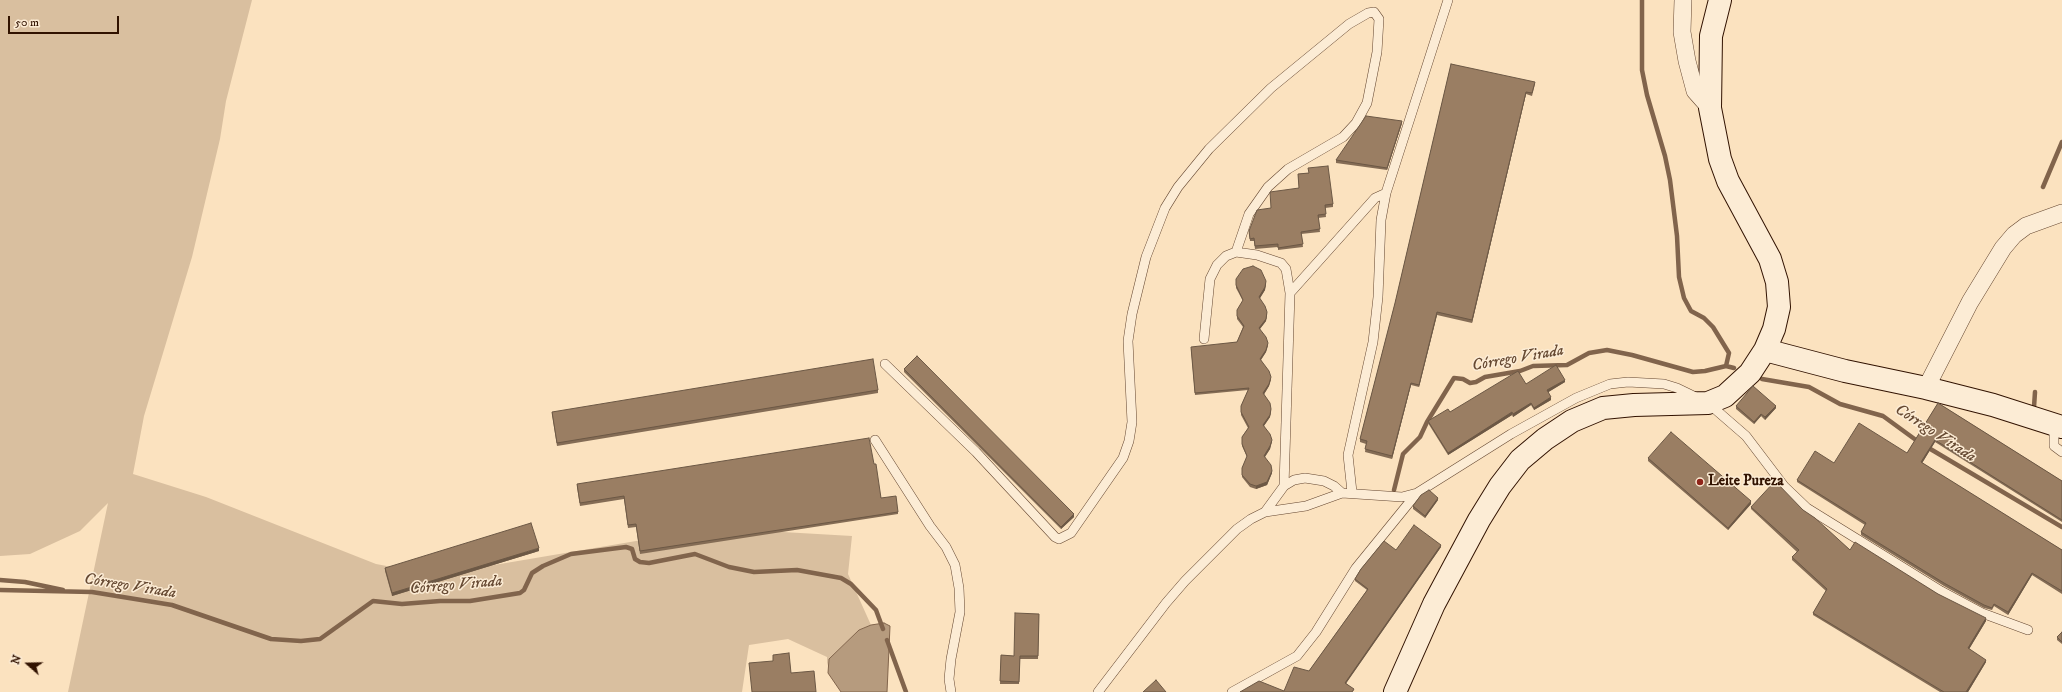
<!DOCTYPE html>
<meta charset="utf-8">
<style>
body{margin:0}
#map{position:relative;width:2062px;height:692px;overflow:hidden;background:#fbe2bf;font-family:"IM FELL DW Pica",serif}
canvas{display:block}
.north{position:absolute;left:8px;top:644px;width:40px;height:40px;-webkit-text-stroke:3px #fcecd5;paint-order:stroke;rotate:290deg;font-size:11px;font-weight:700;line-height:16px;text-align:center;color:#311200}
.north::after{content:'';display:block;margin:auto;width:14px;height:18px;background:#311200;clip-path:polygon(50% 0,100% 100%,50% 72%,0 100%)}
.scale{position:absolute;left:8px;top:16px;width:111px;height:18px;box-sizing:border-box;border:2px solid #311200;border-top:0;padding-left:5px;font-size:12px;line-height:14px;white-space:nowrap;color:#311200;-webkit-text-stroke:3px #fcecd5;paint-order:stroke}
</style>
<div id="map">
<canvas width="2062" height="692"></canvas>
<div class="north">N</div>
<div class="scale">50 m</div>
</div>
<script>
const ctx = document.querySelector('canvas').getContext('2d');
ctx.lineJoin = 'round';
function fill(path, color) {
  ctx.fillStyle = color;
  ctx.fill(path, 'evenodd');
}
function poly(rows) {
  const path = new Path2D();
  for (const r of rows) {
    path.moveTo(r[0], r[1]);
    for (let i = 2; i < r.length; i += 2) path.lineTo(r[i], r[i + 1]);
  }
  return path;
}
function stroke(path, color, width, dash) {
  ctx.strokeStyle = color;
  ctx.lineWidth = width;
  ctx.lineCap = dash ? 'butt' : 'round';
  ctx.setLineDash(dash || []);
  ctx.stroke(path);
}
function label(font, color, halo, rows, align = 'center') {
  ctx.font = font + ' "IM FELL DW Pica",serif';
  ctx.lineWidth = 3;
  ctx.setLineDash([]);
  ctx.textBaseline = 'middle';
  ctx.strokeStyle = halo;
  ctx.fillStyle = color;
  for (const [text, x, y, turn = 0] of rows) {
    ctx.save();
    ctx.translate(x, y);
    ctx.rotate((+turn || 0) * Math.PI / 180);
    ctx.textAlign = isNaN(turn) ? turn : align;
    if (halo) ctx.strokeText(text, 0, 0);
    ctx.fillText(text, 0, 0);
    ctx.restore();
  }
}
fill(poly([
 [0,0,252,0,226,101,220,139,192,257,144,416,133,474,206,497,376,564,435,575,642,540,731,529,852,536,848,574,871,625,859,630,848,641,829,659,827,666,827,657,788,639,749,645,742,692,68,692,108,503,80,531,30,554,0,556]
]), '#d9bf9f');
const water = poly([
 [884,623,890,626,887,692,841,692,828,673,829,659,859,630,871,625,884,623]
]);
fill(water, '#b69b7e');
stroke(water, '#81644c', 1);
stroke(poly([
 [1642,0,1642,70,1647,95,1665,156,1670,180,1677,236,1679,277,1684,298,1691,311,1704,318,1713,327,1729,353,1726,366],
 [2043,187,2062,142],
 [1762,379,1809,387,1840,404,1883,416,1920,443],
 [2034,407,2035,392],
 [1927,447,2062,527],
 [1394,490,1403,454,1420,437,1427,422,1454,378,1463,379,1470,383,1476,382,1485,377,1520,371,1533,366,1567,365,1589,353,1607,350,1632,355,1693,372,1705,371,1726,366,1734,368],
 [0,580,25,582,63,590],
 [0,590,92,592,172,605,271,639,301,641,320,639,373,601,402,604,440,601,470,601,520,593,524,590,532,573,543,566,571,554,626,547,632,549,635,559,640,562,649,563,695,554,729,567,754,572,797,570,841,578,851,584,876,610,883,629],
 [887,640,906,692]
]), '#81644c', 4.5);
const lane = poly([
 [1290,293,1375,198,1386,193],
 [1204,339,1210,279,1217,265,1226,256,1236,252,1257,255,1281,263,1286,269,1290,293,1284,486],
 [885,364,976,452,1055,537,1059,539,1071,533,1123,458,1129,441,1132,422,1128,341,1132,314,1146,257,1165,208,1178,187,1209,149,1271,88,1349,24,1368,13,1374,12,1379,19,1377,52,1367,103,1356,123,1343,137,1288,169,1268,187,1249,214,1236,252],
 [2054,425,2054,446,2062,452],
 [875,440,930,526,946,547,955,565,959,588,960,612,951,659,949,679,951,692],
 [1352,492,1348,455,1373,342,1378,297,1381,220,1386,193,1448,0],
 [1265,512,1284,486,1294,480,1305,478,1324,481,1334,486,1342,493],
 [1098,692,1166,603,1185,581,1237,529,1251,519,1265,512,1306,506,1342,493,1402,497,1417,493,1511,434,1576,398,1610,384,1628,382,1664,384,1677,388,1708,403,1746,436,1784,486,1807,508,1941,591,1982,613,2028,630],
 [1232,692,1297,656,1316,632,1356,568,1417,493]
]);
const street = poly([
 [1683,0,1682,32,1687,61,1695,91,1710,108],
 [1926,388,1970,302,2003,248,2014,235,2026,226,2062,213]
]);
const secondary = poly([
 [1765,350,1845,371,1926,388,1993,405,2062,427],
 [1395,692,1434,604,1479,520,1500,486,1520,460,1545,439,1572,421,1603,408,1634,405,1708,403,1725,396,1750,373,1765,350,1774,329,1779,307,1777,282,1770,259,1728,181,1720,159,1710,108,1711,36,1720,0]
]);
stroke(lane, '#644630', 10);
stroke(street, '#644630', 18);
stroke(secondary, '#311200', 24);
stroke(lane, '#fcecd5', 9);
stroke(street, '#fcecd5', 17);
stroke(secondary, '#fcecd5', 22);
fill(poly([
 [1451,64,1535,84,1532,96,1526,94,1472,323,1437,315,1419,387,1411,385,1392,459,1365,452,1366,444,1360,442,1360,439,1395,303],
 [1402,123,1387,170,1336,163,1336,160],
 [1308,168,1333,204,1333,207,1325,208,1326,217,1318,218,1320,232,1301,234,1303,247,1278,250,1278,247,1255,249,1254,241,1250,241,1249,231,1271,208,1299,188,1298,174,1309,173],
 [1236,279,1266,284,1265,290,1259,299,1267,315,1266,321,1260,329,1268,346,1266,352,1261,360,1271,380,1269,386,1264,394,1271,411,1270,417,1264,426,1272,442,1270,449,1265,457,1272,473,1267,485,1256,489,1250,487,1242,477,1242,468,1247,457,1242,446,1242,437,1248,428,1241,415,1241,406,1248,390,1195,395,1191,349,1237,342,1243,327,1237,319,1237,310,1243,301,1236,288],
 [904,369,1074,517,1061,529,904,372],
 [1565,382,1548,392,1551,400,1534,410,1531,405,1513,417,1512,415,1448,455,1428,423,1428,421,1526,384],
 [878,390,878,393,557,446,552,414,552,412],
 [1938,403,2062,481,2062,522,1935,442,1922,463,2062,550,2062,594,2032,575,2008,615,1994,606,1992,610,1984,608,1944,586,1861,535,1861,532,1865,525,1797,482,1797,480,1834,463,1907,453],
 [1736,406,1776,408,1765,420,1761,416,1754,424,1736,409],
 [1648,458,1751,504,1728,530,1648,461],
 [874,464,881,498,898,512,898,514,640,554,636,527,628,528,624,499,580,506,577,487,577,484],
 [1438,500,1425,518,1413,509,1413,506],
 [1751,507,1803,510,1850,550,1938,594,1986,621,1969,649,1986,662,1968,692,1940,692,1813,615,1813,613,1826,591,1792,560,1792,557,1797,552,1751,509],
 [1441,547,1346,683,1354,691,1284,691,1309,671,1367,590,1355,581,1355,579,1396,550],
 [539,551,392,596,385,571,385,568],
 [1039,614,1038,659,1020,659,1019,684,1000,684,1001,655,1014,656],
 [2062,632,2062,644,2057,640,2057,637]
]), '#846c55');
fill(poly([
 [1526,92,1526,94,1472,323,1472,320],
 [1402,121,1402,123,1387,170,1387,168],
 [1266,281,1265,290,1259,300,1259,297],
 [1267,312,1266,321,1259,330,1259,328],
 [1437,312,1437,315,1419,387,1419,385],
 [1268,343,1266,352,1260,361,1260,359],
 [1271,377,1269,386,1263,396,1263,393],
 [1565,380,1565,382,1547,393,1547,390],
 [1411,383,1411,385,1392,459,1392,456],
 [1551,397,1551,400,1534,410,1534,408],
 [1531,403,1531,405,1513,417,1513,414],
 [1776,406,1776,408,1765,420,1765,417],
 [1271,409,1270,417,1263,427,1263,425],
 [1512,412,1512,415,1448,455,1448,453],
 [1761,414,1761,416,1754,424,1754,422],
 [1272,440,1270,449,1264,458,1264,456],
 [1935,440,1935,442,1921,465,1921,462],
 [1272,471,1272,473,1267,485,1256,489,1256,486],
 [1438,498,1438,500,1425,518,1425,516],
 [1751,501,1751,504,1728,530,1728,528],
 [1074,514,1074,517,1061,529,1061,527],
 [1441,545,1441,547,1345,685,1345,683],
 [539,548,539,551,392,596,392,593],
 [2032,573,2032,575,2008,615,2008,612],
 [1986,618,1986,621,1968,651,1968,648],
 [1986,660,1986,662,1968,692,1966,692]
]), '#6c5845');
const building = poly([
 [1451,64,1535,82,1532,93,1526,92,1472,320,1437,312,1419,385,1411,383,1392,456,1365,449,1367,441,1360,439,1395,303,1451,64],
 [1366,116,1402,121,1387,168,1336,160,1366,116],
 [1328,166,1333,204,1325,205,1326,214,1318,215,1320,229,1301,232,1303,244,1278,248,1278,244,1255,246,1254,238,1250,239,1249,231,1257,210,1271,208,1270,192,1299,188,1298,174,1309,173,1308,168,1328,166],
 [1253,266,1261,270,1266,281,1265,287,1259,297,1265,306,1267,312,1266,319,1259,328,1266,337,1268,343,1266,350,1260,359,1269,371,1271,377,1269,384,1263,393,1270,403,1271,409,1270,415,1263,425,1270,434,1272,440,1270,446,1264,456,1271,465,1272,471,1267,482,1256,486,1250,484,1242,475,1242,468,1247,456,1242,444,1242,437,1249,427,1241,412,1241,406,1249,388,1195,393,1191,347,1237,342,1244,326,1237,316,1237,310,1243,300,1236,285,1236,279,1243,269,1253,266],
 [917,356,1074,514,1061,527,904,369,917,356],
 [873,359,878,390,557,443,552,412,873,359],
 [1556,365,1565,380,1547,390,1551,397,1534,408,1531,403,1513,414,1512,412,1448,453,1428,421,1448,409,1450,412,1518,371,1526,384,1556,365],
 [1753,386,1776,406,1765,417,1761,414,1754,422,1736,406,1753,386],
 [1938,403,2062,481,2062,520,1935,440,1921,462,2062,550,2062,591,2032,573,2008,612,1994,604,1992,608,1984,605,1944,583,1861,532,1866,523,1797,480,1815,451,1834,463,1859,423,1907,453,1938,403],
 [1671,432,1751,501,1728,528,1648,458,1671,432],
 [869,438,874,464,876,464,881,498,896,496,898,512,640,551,636,524,628,525,624,496,580,503,577,484,869,438],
 [1775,481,1803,510,1815,518,1850,550,1855,542,1938,594,1986,618,1968,648,1986,660,1966,692,1944,692,1813,613,1827,589,1792,557,1799,550,1751,507,1775,481],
 [1429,490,1438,498,1425,516,1413,506,1421,495,1429,490],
 [531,523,539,548,392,593,385,568,531,523],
 [1414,525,1441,545,1345,683,1354,689,1352,692,1240,692,1259,681,1284,691,1294,667,1309,671,1368,589,1355,579,1361,569,1384,541,1396,550,1414,525],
 [1015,613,1039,614,1038,656,1020,656,1019,682,1000,681,1001,655,1014,656,1015,613],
 [2062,632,2062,642,2057,637,2062,632],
 [789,653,791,673,814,671,816,692,752,692,749,663,773,661,773,655,789,653],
 [1156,680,1166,692,1143,692,1156,680]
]);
fill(building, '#9a7e63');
stroke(building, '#6c5845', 1);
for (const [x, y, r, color] of [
 [1700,482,4,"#8f2418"]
]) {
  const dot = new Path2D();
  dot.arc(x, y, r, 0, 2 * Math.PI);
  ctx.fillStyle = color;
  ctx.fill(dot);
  stroke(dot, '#fcecd5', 1.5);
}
label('bold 15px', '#311200', '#fcecd5', [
 ["Leite Pureza",1708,482]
], 'left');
label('italic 16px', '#664932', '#fcecd5', [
 ["Córrego Virada",1518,359,-10],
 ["Córrego Virada",1935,434,33],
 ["Córrego Virada",456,586,-5],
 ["Córrego Virada",130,587,9]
]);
</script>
